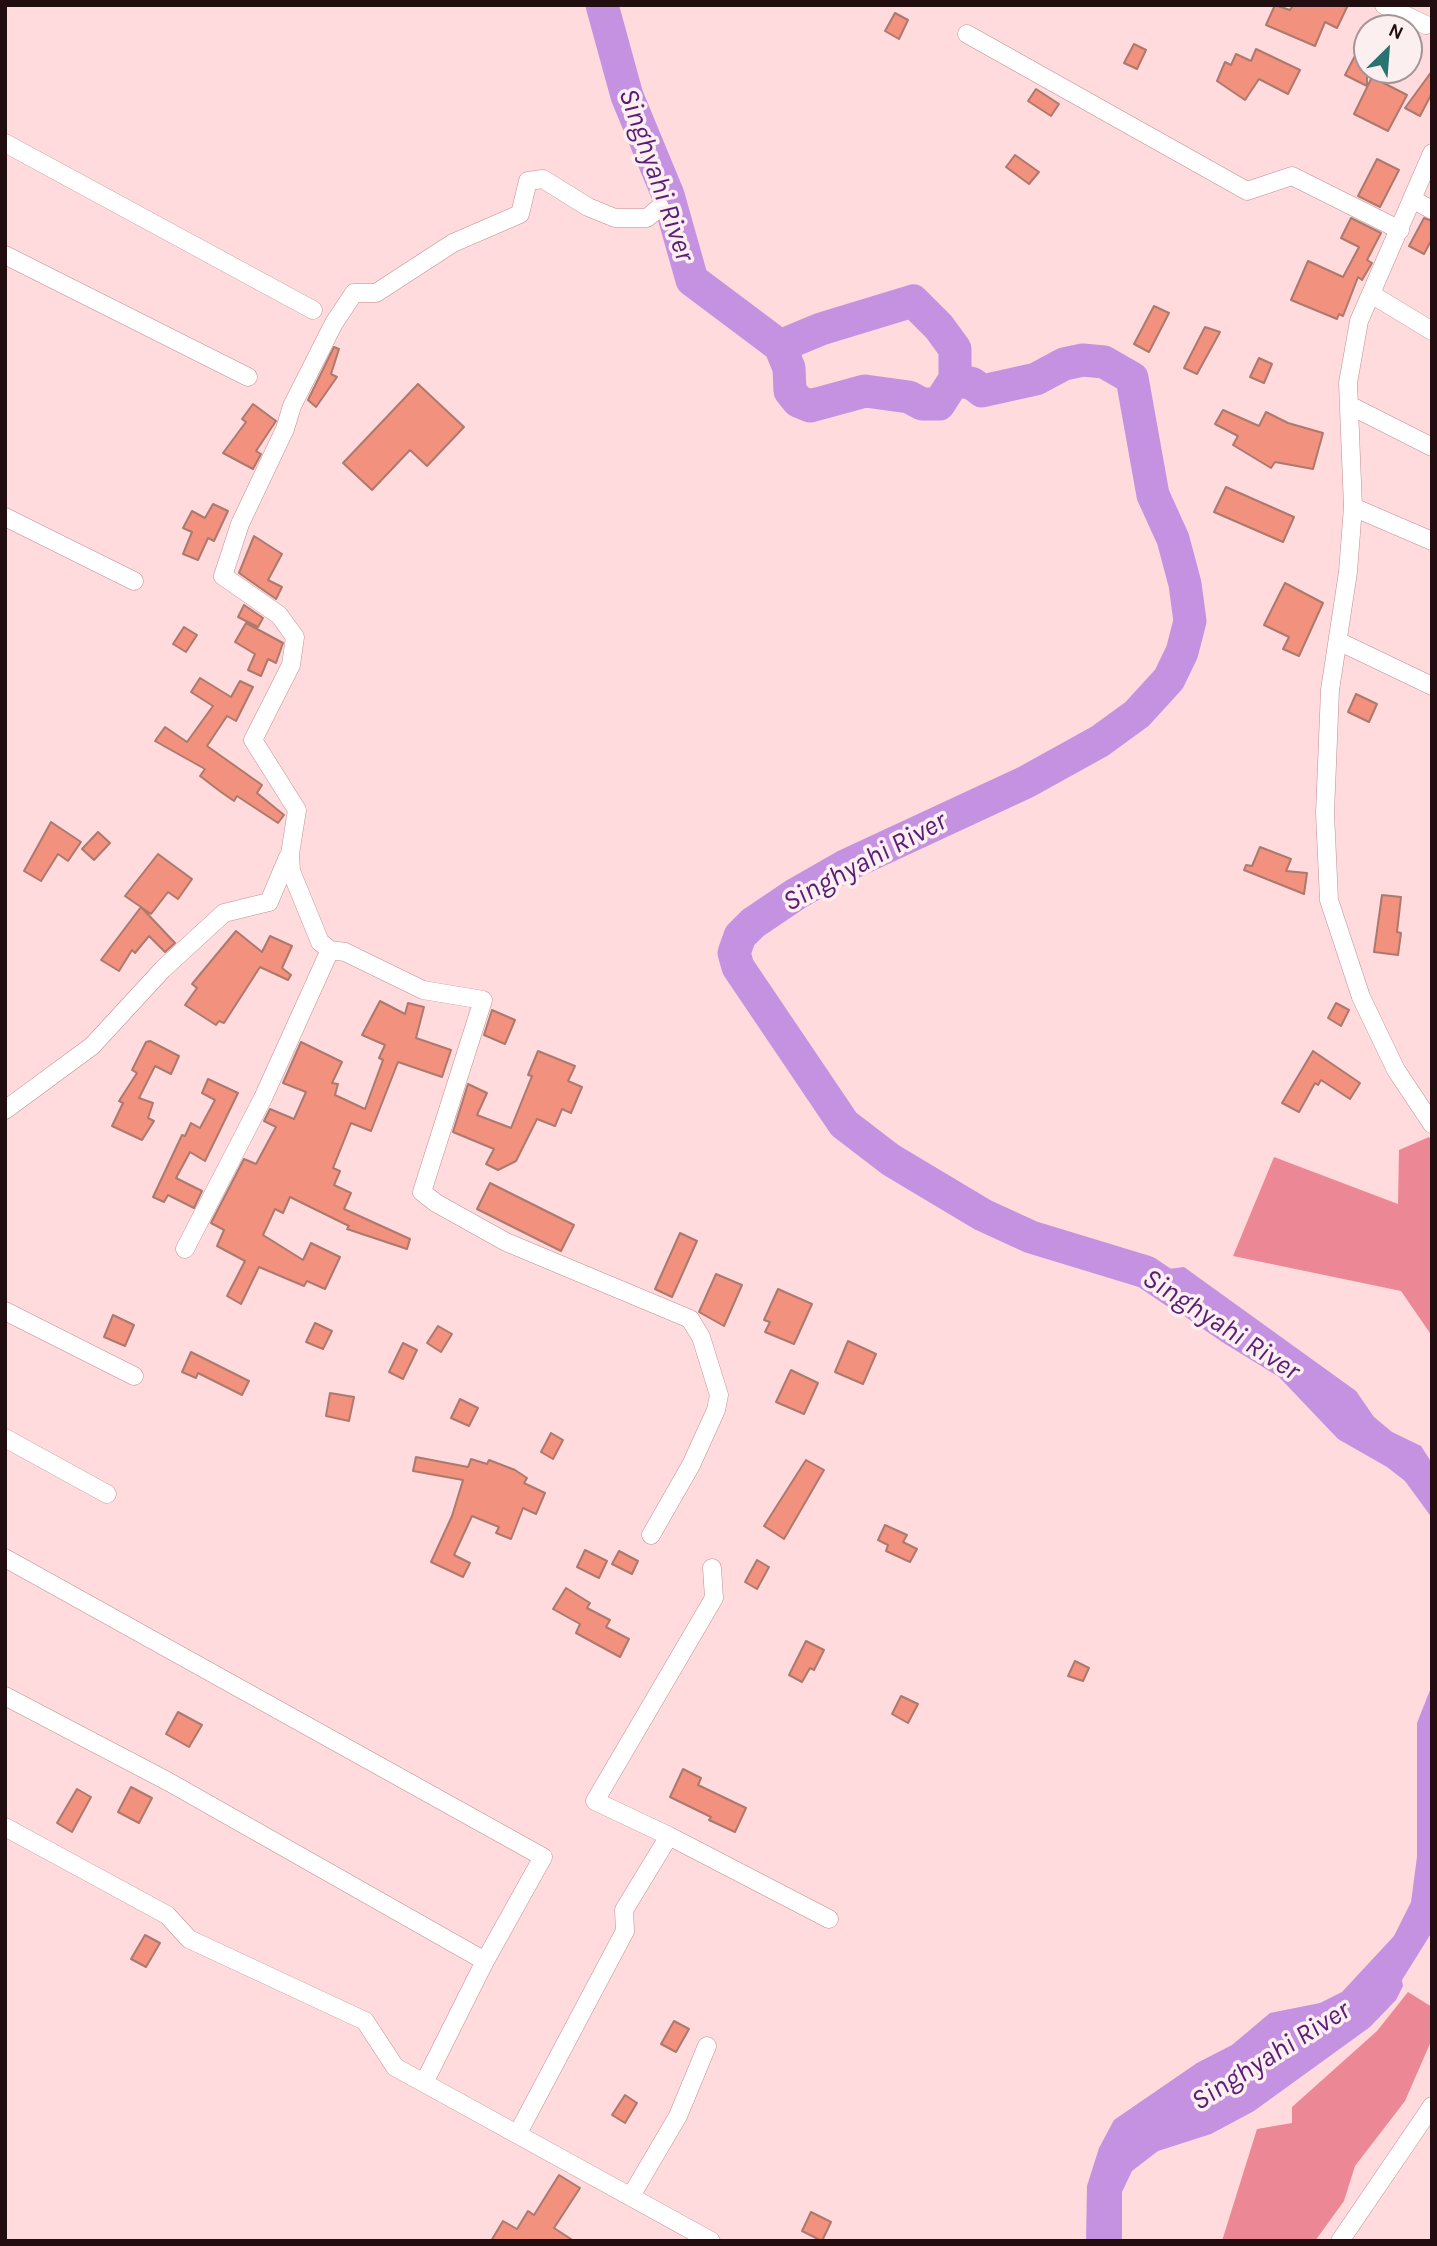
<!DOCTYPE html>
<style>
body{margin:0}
#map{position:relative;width:1437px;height:2246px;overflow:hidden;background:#ffdbdd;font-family:Karla,sans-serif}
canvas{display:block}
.frame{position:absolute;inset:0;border:7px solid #220e11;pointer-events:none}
.north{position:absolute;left:1353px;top:14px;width:70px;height:70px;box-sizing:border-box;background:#fbeff0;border:2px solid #a49597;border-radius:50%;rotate:25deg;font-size:19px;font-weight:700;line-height:28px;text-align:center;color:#220e11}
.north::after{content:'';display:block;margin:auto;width:24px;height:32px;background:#297371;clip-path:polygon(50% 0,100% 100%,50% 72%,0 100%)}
</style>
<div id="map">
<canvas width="1437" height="2246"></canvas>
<div class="frame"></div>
<div class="north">N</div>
</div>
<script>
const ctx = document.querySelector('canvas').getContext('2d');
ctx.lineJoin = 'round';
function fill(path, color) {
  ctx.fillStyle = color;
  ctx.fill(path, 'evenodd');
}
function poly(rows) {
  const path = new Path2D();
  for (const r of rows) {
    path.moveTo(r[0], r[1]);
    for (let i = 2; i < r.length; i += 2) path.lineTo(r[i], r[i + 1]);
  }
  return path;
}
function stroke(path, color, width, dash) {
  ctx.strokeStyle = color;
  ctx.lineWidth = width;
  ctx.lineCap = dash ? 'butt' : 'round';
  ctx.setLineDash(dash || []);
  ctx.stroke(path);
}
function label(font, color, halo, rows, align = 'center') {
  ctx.font = font + ' Karla,sans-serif';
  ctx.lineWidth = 7;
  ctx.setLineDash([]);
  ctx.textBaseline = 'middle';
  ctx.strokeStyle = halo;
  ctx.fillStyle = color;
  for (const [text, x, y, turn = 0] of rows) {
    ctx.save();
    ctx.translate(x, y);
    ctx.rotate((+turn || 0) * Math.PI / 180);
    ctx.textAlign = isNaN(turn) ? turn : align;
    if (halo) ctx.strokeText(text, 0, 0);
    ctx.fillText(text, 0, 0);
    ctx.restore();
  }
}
fill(poly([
 [1429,1137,1432,1141,1432,1336,1401,1291,1233,1256,1274,1157,1398,1204,1399,1150],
 [1408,1992,1432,2007,1432,2039,1405,2101,1355,2166,1344,2201,1315,2241,1222,2241,1257,2129,1292,2123,1292,2107,1377,2031]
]), '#ec8895');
fill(poly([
 [1184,1267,1356,1391,1374,1417,1392,1432,1421,1446,1432,1463,1432,1518,1405,1481,1387,1467,1338,1439,1279,1377,1222,1342,1158,1298,1146,1272],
 [1432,1685,1432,1932,1402,1980,1403,1986,1396,2000,1370,2027,1254,2111,1211,2134,1158,2151,1132,2171,1122,2192,1122,2241,1086,2241,1087,2186,1099,2148,1114,2120,1197,2063,1232,2045,1270,2013,1320,2003,1342,1992,1394,1936,1411,1902,1417,1857,1417,1723]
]), '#c492e1');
stroke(poly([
 [602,5,627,96,668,195,692,280,780,346,821,329,913,301,939,327,955,349,955,379,973,384,982,391,1036,379,1064,364,1083,360,1104,362,1132,378,1153,495,1173,539,1185,584,1190,621,1182,652,1169,679,1137,714,1100,741,1026,782,845,866,796,894,753,923,740,936,734,953,738,967,844,1124,891,1160,983,1215,1031,1237,1146,1272,1183,1297],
 [780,346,789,368,790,391,798,401,810,406,865,391,909,397,922,404,939,404,955,379]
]), '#c492e1', 33);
const building = poly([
 [1275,5,1290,10,1293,5,1348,5,1337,28,1325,22,1315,46,1266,25,1275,5],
 [895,13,908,20,899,39,885,31,895,13],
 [1134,44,1146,50,1137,69,1124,63,1134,44],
 [1256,49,1300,70,1288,94,1259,79,1245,100,1217,81,1225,62,1231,65,1236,54,1251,61,1256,49],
 [1357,52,1367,57,1367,86,1345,75,1357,52],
 [1432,71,1432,93,1420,116,1405,108,1432,71],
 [1372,77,1407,95,1388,131,1354,114,1372,77],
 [1036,89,1059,104,1051,116,1028,101,1036,89],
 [1015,155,1039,172,1029,184,1006,167,1015,155],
 [1377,159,1399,170,1380,207,1358,196,1377,159],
 [1351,218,1381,233,1367,260,1372,263,1362,280,1358,277,1343,316,1339,314,1337,319,1291,300,1308,261,1343,277,1359,247,1341,238,1351,218],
 [1424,218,1432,221,1432,239,1424,254,1409,246,1424,218],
 [1154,306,1169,313,1149,352,1134,344,1154,306],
 [1205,327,1220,332,1197,374,1184,368,1205,327],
 [334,347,339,349,331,374,337,377,316,407,308,400,334,347],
 [1259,358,1272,364,1264,383,1250,377,1259,358],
 [418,384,464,427,427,466,410,450,372,490,343,463,418,384],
 [253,404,276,421,256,451,261,454,253,469,223,453,246,422,242,419,253,404],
 [1223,410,1259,426,1266,412,1288,423,1323,433,1313,469,1275,462,1271,468,1233,445,1238,436,1215,424,1223,410],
 [1226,487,1294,517,1283,542,1214,512,1226,487],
 [213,504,228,511,214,541,208,538,198,560,183,554,192,532,183,528,192,511,205,518,213,504],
 [254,536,282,554,268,580,282,587,276,599,239,573,254,536],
 [1285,583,1323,603,1299,656,1283,649,1289,637,1264,625,1285,583],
 [244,605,263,618,258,627,238,617,244,605],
 [246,623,283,643,276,663,268,659,261,676,248,670,255,654,235,642,246,623],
 [184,627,197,635,186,652,173,644,184,627],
 [200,678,231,697,240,681,253,687,236,721,227,716,207,746,262,785,257,793,284,815,278,823,237,796,234,801,221,792,200,776,205,769,155,741,165,727,187,742,213,706,191,692,200,678],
 [1356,694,1377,704,1369,722,1348,712,1356,694],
 [51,822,81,842,68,861,58,854,41,881,24,871,51,822],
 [98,832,110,843,94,860,82,849,98,832],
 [1260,847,1291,859,1286,871,1307,873,1304,894,1244,870,1246,865,1252,866,1260,847],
 [158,854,192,879,178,899,168,892,151,914,125,896,158,854],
 [1382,895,1401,897,1397,932,1401,933,1398,955,1374,952,1382,895],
 [141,907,175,943,165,952,149,936,135,953,132,950,119,971,101,960,141,907],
 [236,931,262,952,270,936,292,946,282,968,291,975,288,980,260,967,224,1023,219,1021,216,1025,185,1005,197,988,192,984,236,931],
 [380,1001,405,1014,408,1003,424,1007,416,1038,451,1050,442,1077,398,1062,371,1131,351,1123,333,1168,340,1171,334,1185,351,1193,344,1209,410,1239,407,1249,347,1229,349,1226,290,1197,283,1213,275,1209,263,1235,303,1260,311,1243,340,1257,325,1289,307,1281,304,1286,259,1267,241,1304,227,1296,245,1261,217,1246,224,1230,211,1223,244,1159,256,1164,276,1127,264,1121,270,1109,294,1119,306,1092,283,1083,301,1042,342,1062,332,1083,338,1084,335,1095,365,1109,383,1060,379,1058,385,1045,362,1035,380,1001],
 [1336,1003,1349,1010,1341,1026,1328,1018,1336,1003],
 [492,1010,515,1020,505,1044,484,1035,492,1010],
 [150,1041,179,1056,171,1074,155,1066,139,1098,153,1103,148,1118,154,1121,142,1140,112,1126,123,1103,119,1101,137,1073,132,1070,146,1042,150,1041],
 [538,1051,575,1066,568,1081,582,1087,571,1113,562,1109,555,1126,537,1119,516,1161,498,1170,486,1164,494,1149,453,1132,468,1084,487,1093,477,1115,511,1128,532,1076,528,1075,538,1051],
 [1313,1051,1360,1083,1350,1099,1321,1080,1318,1085,1315,1083,1299,1112,1282,1103,1313,1051],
 [208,1079,238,1093,205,1161,190,1152,176,1178,202,1191,194,1208,168,1195,164,1202,153,1197,182,1135,185,1136,191,1123,200,1128,215,1100,202,1093,208,1079],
 [490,1183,574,1225,561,1251,477,1209,490,1183],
 [680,1233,697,1241,672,1297,655,1289,680,1233],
 [716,1274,742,1285,724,1326,699,1312,716,1274],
 [778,1289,812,1304,794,1344,765,1332,770,1322,764,1320,778,1289],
 [113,1315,134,1325,125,1346,104,1337,113,1315],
 [315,1323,332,1331,323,1349,306,1342,315,1323],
 [438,1326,452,1334,441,1352,427,1343,438,1326],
 [848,1341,876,1354,863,1384,835,1372,848,1341],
 [403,1343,417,1350,403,1379,389,1372,403,1343],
 [191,1352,249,1381,242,1395,198,1373,196,1378,182,1372,191,1352],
 [791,1370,818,1383,804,1414,776,1402,791,1370],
 [330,1393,354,1397,349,1421,326,1416,330,1393],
 [460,1399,478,1408,469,1426,451,1418,460,1399],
 [551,1433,563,1440,553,1459,541,1452,551,1433],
 [416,1457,468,1467,471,1459,487,1464,489,1460,515,1470,527,1478,524,1483,545,1493,536,1514,523,1508,511,1539,496,1533,499,1527,472,1516,454,1555,470,1563,463,1577,431,1562,452,1516,463,1480,413,1471,416,1457],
 [806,1460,824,1470,784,1539,764,1526,806,1460],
 [885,1525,907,1535,903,1542,917,1549,910,1562,886,1551,888,1545,878,1540,885,1525],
 [585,1550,607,1561,599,1578,577,1567,585,1550],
 [619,1551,638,1561,632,1574,612,1564,619,1551],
 [757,1560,769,1567,757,1589,745,1582,757,1560],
 [566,1588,590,1603,587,1608,610,1620,606,1627,629,1639,620,1657,576,1633,580,1624,553,1609,566,1588],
 [806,1641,824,1650,814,1670,810,1668,802,1682,789,1675,806,1641],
 [1075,1661,1089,1668,1083,1681,1068,1676,1075,1661],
 [901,1696,918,1704,908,1723,892,1714,901,1696],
 [178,1712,202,1725,189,1747,166,1734,178,1712],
 [683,1769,701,1778,698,1785,746,1808,735,1832,709,1820,711,1817,670,1797,683,1769],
 [131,1787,152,1798,139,1823,118,1812,131,1787],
 [77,1789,91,1797,72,1832,57,1823,77,1789],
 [145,1935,160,1943,146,1967,131,1959,145,1935],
 [674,2021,689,2029,676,2052,661,2044,674,2021],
 [625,2095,637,2103,625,2123,612,2115,625,2095],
 [559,2175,580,2188,554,2228,574,2241,491,2241,503,2221,517,2229,528,2211,534,2215,559,2175],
 [811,2212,831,2222,822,2241,802,2231,811,2212]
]);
fill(building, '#f2917d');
stroke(building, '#ad796e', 2);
const street = poly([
 [1384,5,1426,25],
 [967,34,1247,191,1292,176,1400,230],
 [5,143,313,310],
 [1432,153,1359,321,1348,383,1353,507,1348,572,1330,690,1325,813,1329,900,1361,997,1396,1070,1432,1124],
 [1414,200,1432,210],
 [5,255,248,377],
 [1371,294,1432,331],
 [1349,405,1432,447],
 [1353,507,1432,541],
 [5,517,134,581],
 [1338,641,1432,686],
 [5,1110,92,1046,163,969,224,913,269,902,288,857],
 [185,1249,263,1098,330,950],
 [5,1311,134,1376],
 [5,1438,107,1494],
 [651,1535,691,1465,716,1410,719,1395,701,1337,690,1319,506,1242,436,1203,422,1192,483,1000,423,990,345,952,330,950,320,942,291,871,290,854,297,810,253,740,291,665,295,637,279,615,223,576,240,524,285,429,292,406,334,323,354,293,376,293,453,243,520,214,528,181,543,179,588,207,615,218,647,218,660,207],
 [5,1558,543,1857,485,1961],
 [5,1696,169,1782,485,1961,425,2081],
 [5,1827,167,1915,189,1939,365,2021,395,2067,711,2241],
 [669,1836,829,1919],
 [518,2133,625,1931,624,1910,669,1836,595,1801,714,1598,712,1568],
 [631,2196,678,2116,707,2046],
 [1340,2241,1432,2106]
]);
stroke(street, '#c48d92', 19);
stroke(street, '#fff', 18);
label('italic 28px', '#5b1c78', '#fbeff0', [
 ["Singhyahi River",656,175,71],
 ["Singhyahi River",865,862,-28],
 ["Singhyahi River",1221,1325,33],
 ["Singhyahi River",1271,2056,-32]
]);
</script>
